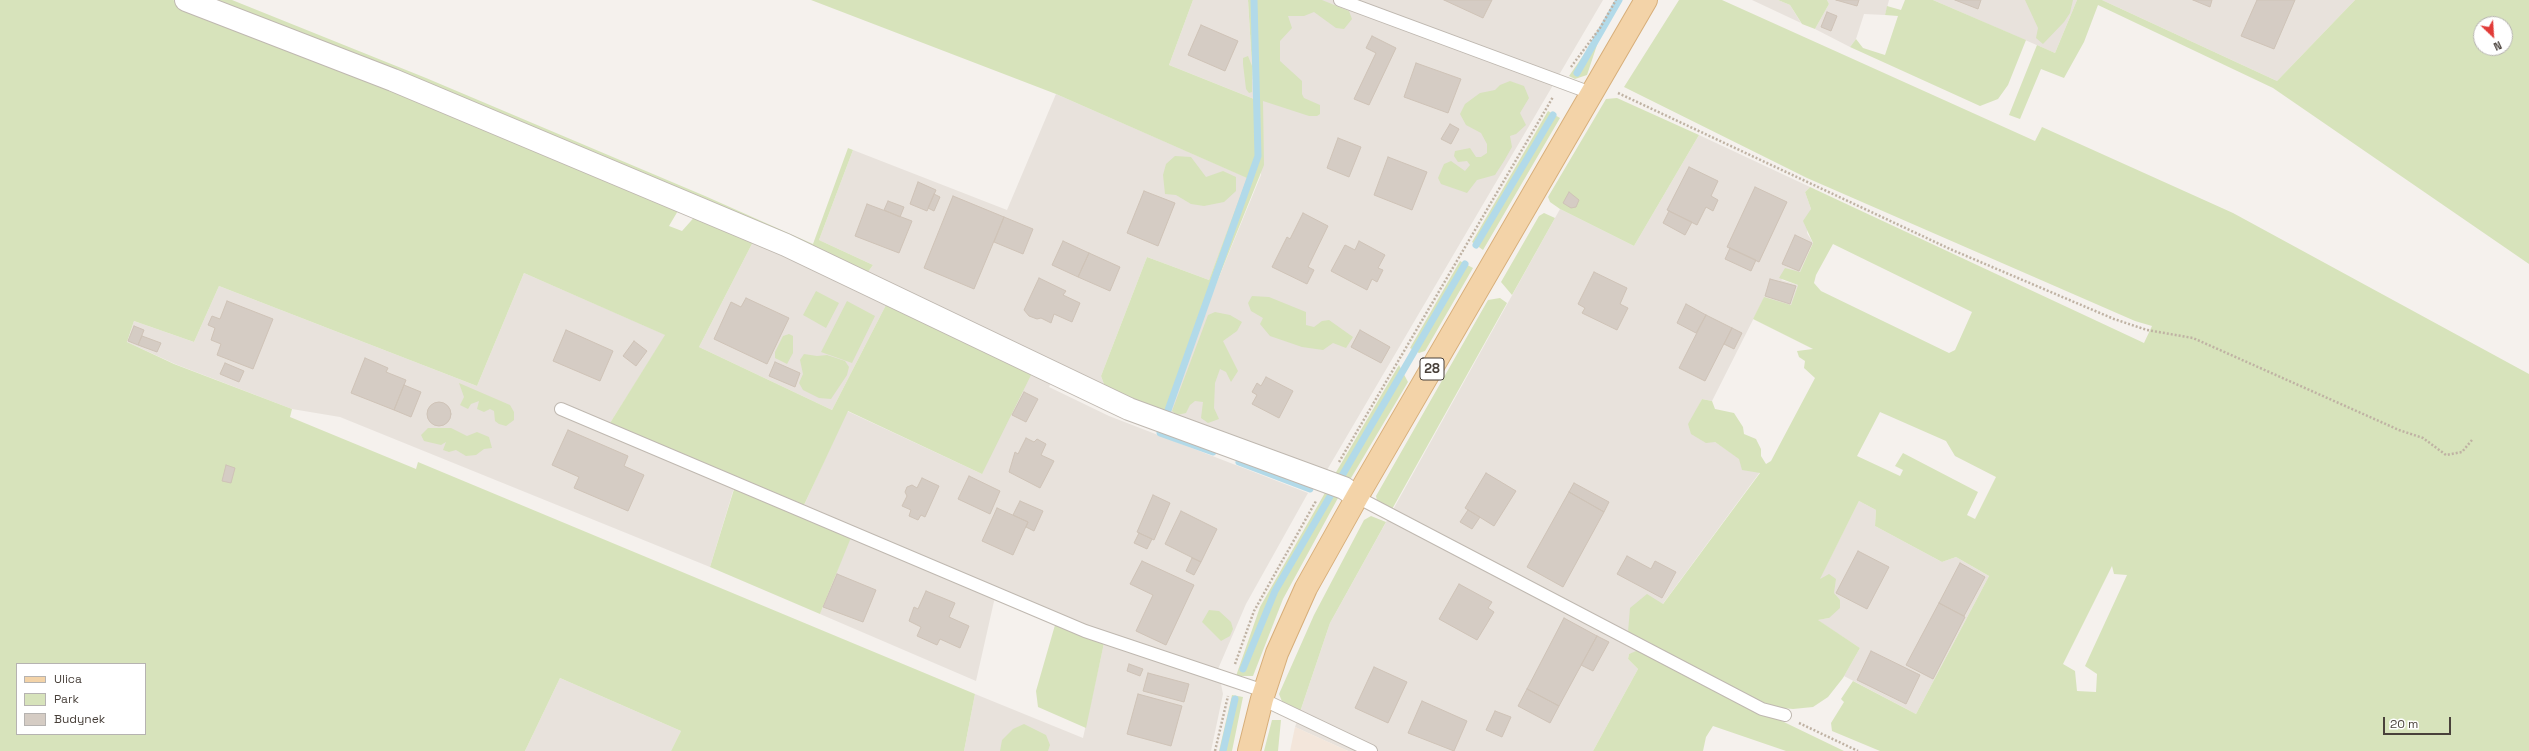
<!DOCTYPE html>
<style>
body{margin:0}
#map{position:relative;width:2529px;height:751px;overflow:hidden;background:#f5f1ed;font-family:"Space Grotesk",sans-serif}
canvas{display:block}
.legend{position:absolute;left:16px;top:663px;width:130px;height:72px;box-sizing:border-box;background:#fff;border:1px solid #b6b3b1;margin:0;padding:5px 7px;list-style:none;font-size:12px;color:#49413b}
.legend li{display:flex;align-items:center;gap:8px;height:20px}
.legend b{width:20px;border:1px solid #b6b3b1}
.north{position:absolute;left:2473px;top:16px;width:40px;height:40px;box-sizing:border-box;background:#fff;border:1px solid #b6b3b1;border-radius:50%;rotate:155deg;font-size:11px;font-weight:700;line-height:16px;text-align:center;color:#49413b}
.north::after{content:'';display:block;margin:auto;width:14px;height:18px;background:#e13b38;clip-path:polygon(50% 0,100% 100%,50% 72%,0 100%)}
.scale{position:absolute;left:2383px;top:717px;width:68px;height:18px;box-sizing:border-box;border:2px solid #49413b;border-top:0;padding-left:5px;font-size:12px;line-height:14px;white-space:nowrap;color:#49413b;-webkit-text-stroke:3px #fff;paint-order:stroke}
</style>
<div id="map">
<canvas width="2529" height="751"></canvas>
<ul class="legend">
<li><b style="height:5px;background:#f3d3a8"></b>Ulica</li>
<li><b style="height:11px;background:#d7e3bb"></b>Park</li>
<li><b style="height:11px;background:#d5ccc4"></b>Budynek</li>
</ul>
<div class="north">N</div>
<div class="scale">20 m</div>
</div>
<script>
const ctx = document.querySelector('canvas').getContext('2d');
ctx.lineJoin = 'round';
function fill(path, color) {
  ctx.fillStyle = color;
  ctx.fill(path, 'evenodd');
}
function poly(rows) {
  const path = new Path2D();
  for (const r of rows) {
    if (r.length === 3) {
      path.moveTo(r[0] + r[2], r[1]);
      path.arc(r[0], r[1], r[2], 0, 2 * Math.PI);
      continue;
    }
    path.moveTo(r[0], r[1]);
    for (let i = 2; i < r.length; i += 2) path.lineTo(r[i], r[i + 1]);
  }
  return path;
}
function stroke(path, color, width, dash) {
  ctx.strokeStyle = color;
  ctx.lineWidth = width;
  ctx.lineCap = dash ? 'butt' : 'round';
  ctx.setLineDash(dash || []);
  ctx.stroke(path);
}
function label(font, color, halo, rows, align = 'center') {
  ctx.font = font + ' "Space Grotesk",sans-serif';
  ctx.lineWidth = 3;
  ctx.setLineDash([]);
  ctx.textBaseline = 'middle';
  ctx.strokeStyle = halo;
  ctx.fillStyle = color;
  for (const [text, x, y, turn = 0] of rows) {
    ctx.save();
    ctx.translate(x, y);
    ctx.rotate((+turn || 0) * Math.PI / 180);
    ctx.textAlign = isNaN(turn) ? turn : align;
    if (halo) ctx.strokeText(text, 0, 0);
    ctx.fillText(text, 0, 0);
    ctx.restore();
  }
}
fill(poly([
 [1193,0,1248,0,1254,99,1169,65],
 [1259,0,1603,0,1327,470,1268,453,1167,418,1212,294,1261,175,1263,101],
 [1752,0,1778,0,1790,5,1801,23],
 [1827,0,1889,0,1885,15,1864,14,1856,39,1850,47,1815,29,1829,4],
 [1933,0,2077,0,2055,53],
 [2102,0,2355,0,2277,81],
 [1056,94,1248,178,1209,280,1147,257,1101,376,1105,387,1053,378,1049,387,1109,416,1308,493,1246,604,1218,669,1223,694,1211,751,964,751,975,694,1083,738,1104,643,997,588,976,681,820,614,851,535,800,514,847,411,982,474,888,301,832,410,699,347,755,238,865,276,873,265,819,240,853,150,1007,210],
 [1699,135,1810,187,1805,192,1811,209,1807,233,1813,243,1800,272,1781,280,1798,285,1791,306,1764,298,1712,401,1702,399,1696,411,1715,442,1760,472,1662,605,1633,637,1653,644,1647,652,1629,654,1628,659,1638,669,1593,751,1348,751,1295,727,1330,623,1560,209,1634,246],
 [524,273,666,335,610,423,737,478,710,567,340,417,292,409,175,364,127,342,134,321,194,342,219,286,477,386],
 [1859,501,1876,510,1875,526,1942,562,1956,557,1989,576,1916,714,1844,676,1860,648,1817,620,1829,618,1819,580],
 [560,678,681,731,671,751,525,751]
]), '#e8e2dc');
fill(poly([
 [1295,727,1348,751,1290,751]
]), '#f3e6db');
fill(poly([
 [0,0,173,0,560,154,679,209,669,226,682,231,698,213,755,238,699,347,832,410,888,301,1034,369,982,474,848,411,804,505,610,423,665,335,524,273,477,386,219,286,194,342,134,321,127,342,174,364,292,409,290,417,416,469,418,462,975,694,964,751,671,751,681,731,560,678,525,751,0,751],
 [17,664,145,664,145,734,17,734],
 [218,0,232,0,426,78,705,196,813,244,848,148,853,150,819,240,873,265,865,276,424,83],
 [811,0,1193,0,1169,65,1254,99,1248,0,1322,0,1349,11,1352,19,1344,29,1336,28,1314,12,1304,16,1288,16,1292,28,1280,41,1280,61,1302,81,1302,94,1304,98,1320,105,1320,114,1317,116,1309,116,1263,101,1264,165,1212,294,1167,418,1105,387,1101,376,1147,257,1209,280,1247,178,1056,94],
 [1679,0,1722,0,2035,141,2042,127,2233,213,2529,374,2529,751,1880,751,1832,731,1831,723,1844,702,1841,699,1853,681,1916,714,1989,576,1956,557,1942,562,1875,526,1876,510,1859,501,1820,579,1829,574,1836,579,1834,593,1840,600,1840,608,1829,618,1818,620,1860,648,1843,678,1828,697,1813,707,1793,709,1772,707,1651,647,1652,644,1647,641,1633,637,1628,632,1630,608,1647,594,1663,604,1760,473,1742,470,1739,459,1715,442,1706,443,1691,434,1688,424,1702,399,1712,401,1715,409,1734,413,1743,427,1744,434,1756,439,1761,449,1761,456,1766,464,1771,461,1815,378,1804,368,1805,361,1799,357,1797,351,1813,349,1753,319,1764,297,1791,305,1798,285,1779,278,1785,268,1800,272,1813,243,1803,221,1811,209,1805,192,1810,187,2144,343,2152,326,2135,321,1807,178,1624,87],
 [1833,244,1972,312,1955,350,1949,353,1821,291,1814,283,1816,275],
 [1880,412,1946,441,1955,456,1996,477,1975,519,1967,515,1978,492,1903,453,1895,466,1903,470,1900,476,1857,456],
 [2112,566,2114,574,2127,575,2085,666,2097,674,2096,692,2077,691,2075,671,2063,664],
 [1778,0,1827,0,1829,4,1815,29,1802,24,1790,5],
 [1905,0,1933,0,2026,40,2008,85,1998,99,1980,106,1850,47,1856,39,1863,48,1885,55,1898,16,1885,15,1887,6,1901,10],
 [2025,0,2073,0,2070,13,2064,22,2043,44,2036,38,2038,28],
 [2077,0,2102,0,2277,81,2355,0,2529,0,2529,264,2273,88,2098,5,2084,42,2064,78,2041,69,2020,119,2009,115,2037,45,2055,53],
 [2481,24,2505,24,2505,48,2481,48],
 [1594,40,1598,42,1587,75,1575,79,1569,76],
 [1248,56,1252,66,1252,92,1249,93,1246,89,1243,64,1243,58],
 [1510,81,1524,86,1529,98,1520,113,1526,125,1516,134,1510,136,1512,147,1504,161,1495,175,1477,180,1467,193,1441,184,1438,178,1444,164,1451,161,1465,171,1470,165,1467,161,1458,162,1454,156,1455,151,1470,148,1476,157,1481,157,1487,153,1487,144,1481,133,1466,125,1460,114,1465,104,1480,93,1495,90,1500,85],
 [1617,98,1699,135,1634,246,1560,209,1550,202,1548,197,1606,99],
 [1548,111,1560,118,1483,250,1472,242],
 [1175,156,1191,157,1206,177,1223,171,1236,177,1236,191,1224,202,1204,206,1191,204,1176,195,1165,194,1163,175,1166,164],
 [1544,213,1555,218,1512,295,1501,282,1539,216],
 [1460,261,1473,268,1425,351,1419,353,1410,348],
 [816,291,839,303,826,328,803,315],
 [1252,296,1269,297,1306,312,1306,325,1314,327,1322,321,1329,320,1353,337,1346,348,1333,343,1323,350,1302,347,1270,336,1260,324,1263,318,1251,311,1248,303],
 [1500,298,1507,303,1391,511,1377,501,1376,496,1488,300],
 [847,301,875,316,852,363,821,352],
 [1215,312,1230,315,1242,322,1237,331,1223,341,1238,371,1231,382,1226,372,1220,369,1215,383,1214,408,1219,419,1208,423,1201,418,1203,402,1195,401,1190,405,1186,413,1177,415,1172,411,1208,315],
 [789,334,793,336,793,353,787,364,775,358,775,352,783,336],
 [804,354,817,356,827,355,845,361,849,367,847,375,831,399,819,398,803,390,799,383,803,374,800,360],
 [1399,365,1408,382,1351,478,1335,474],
 [459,383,510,405,514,412,514,420,506,426,499,424,495,421,494,411,490,409,484,412,477,409,479,401,471,404,468,409,460,405,464,397],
 [428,428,451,428,467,436,477,432,489,437,492,448,484,449,476,455,466,456,456,450,449,452,443,450,446,442,441,445,424,441,421,435],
 [735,486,852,535,820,614,710,567],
 [1326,491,1338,498,1283,599,1253,676,1236,676,1260,607],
 [1371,516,1386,522,1330,623,1300,712,1283,704,1279,694,1314,615,1364,520],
 [1209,610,1219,611,1231,622,1233,629,1230,636,1221,641,1202,622],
 [1055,625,1104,643,1086,728,1038,707,1036,691],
 [1641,649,1672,668,1844,751,1786,751,1713,726,1706,737,1703,751,1593,751,1638,669,1628,659,1629,654],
 [1232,695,1243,697,1232,751,1219,751],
 [1272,720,1281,720,1278,751,1264,751],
 [1024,724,1046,735,1050,745,1048,751,1000,751,1002,740,1013,729]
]), '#d7e3bb');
stroke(poly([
 [1577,73,1619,0],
 [1476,245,1553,115],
 [1167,413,1258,156,1254,0],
 [1160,430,1160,433,1213,452],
 [1239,462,1310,489],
 [1243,669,1275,591,1465,264],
 [1223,751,1235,699]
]), '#b2dae9', 7);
const building = poly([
 [1444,0,1492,0,1483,18,1444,0],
 [1836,0,1859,0,1857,6,1836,0],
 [1955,0,1981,0,1978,9,1955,0],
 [2193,0,2212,0,2210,7,2193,0],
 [2257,0,2295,0,2274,49,2241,36,2257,0],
 [1827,12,1837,16,1831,31,1821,27,1827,12],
 [1201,25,1238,41,1225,71,1188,55,1201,25],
 [1372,36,1396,48,1369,105,1354,99,1376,53,1366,48,1372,36],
 [1416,63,1461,79,1448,113,1404,97,1416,63],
 [1450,124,1459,129,1451,144,1441,139,1450,124],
 [1338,138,1361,147,1349,177,1327,168,1338,138],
 [1388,157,1427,172,1412,210,1374,195,1388,157],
 [1689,167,1718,181,1711,196,1718,200,1713,211,1706,207,1697,225,1667,210,1689,167],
 [918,182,936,190,927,211,910,204,918,182],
 [1755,187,1787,202,1759,262,1727,247,1755,187],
 [1144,191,1175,203,1158,246,1127,233,1144,191],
 [1569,192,1579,200,1576,207,1571,208,1563,203,1569,192],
 [934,194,940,197,934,211,928,208,934,194],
 [953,196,1004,217,974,289,924,268,953,196],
 [888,201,904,207,900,217,884,210,888,201],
 [867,204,912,221,899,253,855,236,867,204],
 [1669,211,1692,222,1685,235,1663,223,1669,211],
 [1303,213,1328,226,1308,267,1314,270,1307,284,1272,267,1287,237,1290,239,1303,213],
 [1004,217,1033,229,1023,254,994,242,1004,217],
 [1795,235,1812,243,1799,271,1782,264,1795,235],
 [1063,241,1089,253,1078,277,1052,265,1063,241],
 [1359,241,1385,255,1378,268,1383,270,1377,282,1372,279,1367,290,1331,271,1345,245,1355,250,1359,241],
 [1730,248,1756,260,1751,271,1725,259,1730,248],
 [1089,253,1120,267,1110,291,1078,277,1089,253],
 [1594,272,1627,288,1620,304,1628,308,1617,330,1582,313,1585,308,1578,304,1594,272],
 [1039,278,1066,291,1063,295,1080,303,1072,322,1054,314,1051,323,1041,318,1037,319,1029,316,1024,310,1039,278],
 [1770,279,1796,286,1790,304,1765,296,1770,279],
 [746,298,789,318,767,364,714,339,731,302,741,307,746,298],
 [227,301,273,319,253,369,217,355,221,344,211,340,215,328,208,325,212,316,220,319,227,301],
 [1686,304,1706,315,1696,333,1677,323,1686,304],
 [1706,315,1732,328,1705,381,1679,368,1706,315],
 [134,326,144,330,138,345,128,341,134,326],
 [1732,328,1742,333,1734,349,1724,344,1732,328],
 [566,330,613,351,600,381,553,361,566,330],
 [1360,330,1390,347,1381,363,1351,347,1360,330],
 [142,336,161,343,157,352,138,345,142,336],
 [634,341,647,351,636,366,623,356,634,341],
 [365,358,388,368,386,372,406,380,394,410,351,393,365,358],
 [775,362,800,373,795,387,769,376,775,362],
 [225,363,244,371,239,382,220,374,225,363],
 [1266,377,1293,391,1279,418,1252,404,1257,395,1252,392,1257,383,1261,386,1266,377],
 [404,385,421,392,411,417,394,410,404,385],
 [1024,392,1038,399,1026,422,1012,415,1024,392],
 [439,414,12],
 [568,430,628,456,624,466,644,475,628,511,574,488,579,477,552,465,568,430],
 [1026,438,1034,442,1037,439,1046,444,1041,455,1054,461,1040,488,1009,472,1015,452,1018,454,1026,438],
 [226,465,235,468,231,483,222,481,226,465],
 [1486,473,1516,491,1494,526,1465,508,1486,473],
 [969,476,1000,491,990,514,958,499,969,476],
 [922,478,939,486,925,517,921,515,918,520,909,516,911,510,902,506,907,496,905,492,907,487,912,485,917,488,922,478],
 [1574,483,1609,502,1604,512,1569,492,1574,483],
 [1569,492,1604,512,1563,587,1527,567,1569,492],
 [1153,495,1170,503,1154,540,1137,532,1153,495],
 [1020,501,1043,511,1034,531,1026,527,1028,522,1013,515,1020,501],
 [997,508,1028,522,1013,555,982,541,997,508],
 [1468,510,1480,517,1472,529,1460,522,1468,510],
 [1181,511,1217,529,1201,562,1165,544,1181,511],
 [1139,533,1152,539,1147,549,1134,543,1139,533],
 [1858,551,1889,567,1867,609,1836,593,1858,551],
 [1627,556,1651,569,1655,561,1676,572,1662,598,1617,574,1627,556],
 [1192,558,1201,562,1194,575,1186,571,1192,558],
 [1142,561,1194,585,1166,645,1136,631,1153,595,1130,584,1142,561],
 [1960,563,1985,577,1964,616,1939,603,1960,563],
 [837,574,876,590,863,622,823,607,837,574],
 [1459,584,1492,602,1488,608,1494,612,1477,640,1439,619,1459,584],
 [926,591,955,603,949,617,969,626,960,648,940,639,937,645,917,636,921,627,909,621,914,607,918,609,926,591],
 [1939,603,1965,617,1933,679,1906,665,1939,603],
 [1564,618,1597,636,1559,706,1527,689,1564,618],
 [1597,636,1609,642,1593,671,1581,665,1597,636],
 [1871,651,1920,675,1906,704,1857,680,1871,651],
 [1129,664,1143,669,1140,676,1127,671,1129,664],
 [1374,667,1407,682,1388,723,1355,708,1374,667],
 [1148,673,1189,684,1184,702,1143,691,1148,673],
 [1527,689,1559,706,1550,723,1518,706,1527,689],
 [1138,694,1182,706,1171,746,1127,734,1138,694],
 [1422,701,1467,721,1454,751,1408,733,1422,701],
 [1495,711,1511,717,1502,737,1486,730,1495,711]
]);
fill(building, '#d5ccc4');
stroke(building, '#cfc3b7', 1);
const service = poly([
 [1340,0,1591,93],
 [561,409,1085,631,1264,691],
 [1357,497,1762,709,1785,715],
 [1262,699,1371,751]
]);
const minor = poly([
 [186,0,393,80,786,245,1129,409,1344,488,1357,497]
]);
const primary = poly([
 [1249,751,1262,699,1277,653,1306,588,1357,497,1646,0]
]);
stroke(service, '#bfb8b0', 14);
stroke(minor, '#bfb8b0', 24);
stroke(primary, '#d7ae79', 24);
stroke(poly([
 [1571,67,1600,28,1616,0],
 [1618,93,1950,249,2114,319,2147,330,2193,338,2399,430,2423,438,2446,455,2462,452,2472,440],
 [1339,462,1553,97],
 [1235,664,1254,611,1316,501],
 [1799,723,1858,751],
 [1215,751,1228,696]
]), '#bfb2a3', 2.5, [2, 2]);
stroke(service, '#fff', 12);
stroke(minor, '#fff', 22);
stroke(primary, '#f3d3a8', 22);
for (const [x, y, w] of [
 [1432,369,24]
]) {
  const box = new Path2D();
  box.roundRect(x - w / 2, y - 11, w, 22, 3);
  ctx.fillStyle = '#fff';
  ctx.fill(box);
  stroke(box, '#49413b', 1);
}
label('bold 13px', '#49413b', null, [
 ["28",1432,369]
]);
</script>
